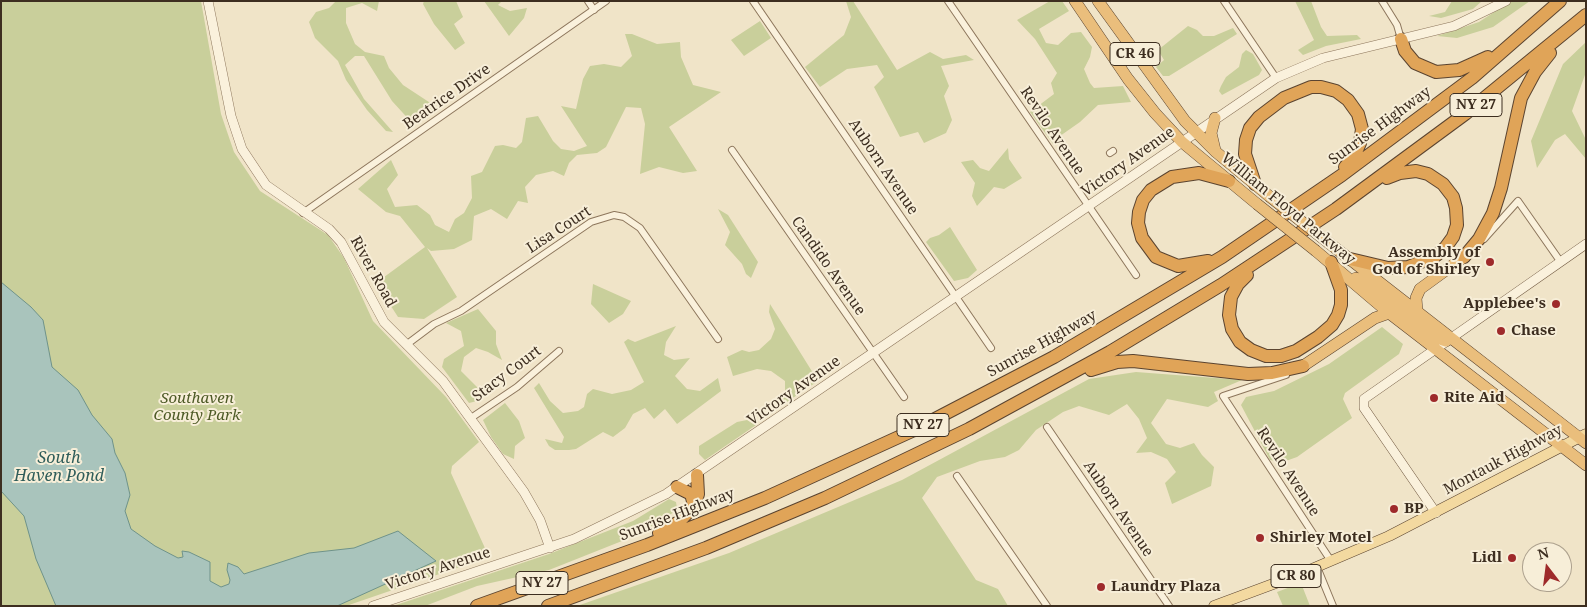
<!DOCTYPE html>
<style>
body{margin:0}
#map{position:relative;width:1587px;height:607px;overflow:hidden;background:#f0e4c8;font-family:"Noto Serif",serif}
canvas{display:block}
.frame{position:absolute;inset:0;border:2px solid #3d2e20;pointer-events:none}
.north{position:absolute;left:1522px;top:542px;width:50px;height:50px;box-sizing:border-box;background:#f7eed8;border:1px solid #ada18e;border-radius:50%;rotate:345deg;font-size:14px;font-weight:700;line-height:20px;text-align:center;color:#3d2e20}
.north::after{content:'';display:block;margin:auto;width:18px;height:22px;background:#9e2a2b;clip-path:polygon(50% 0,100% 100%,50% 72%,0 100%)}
</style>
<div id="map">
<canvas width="1587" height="607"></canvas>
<div class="frame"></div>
<div class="north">N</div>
</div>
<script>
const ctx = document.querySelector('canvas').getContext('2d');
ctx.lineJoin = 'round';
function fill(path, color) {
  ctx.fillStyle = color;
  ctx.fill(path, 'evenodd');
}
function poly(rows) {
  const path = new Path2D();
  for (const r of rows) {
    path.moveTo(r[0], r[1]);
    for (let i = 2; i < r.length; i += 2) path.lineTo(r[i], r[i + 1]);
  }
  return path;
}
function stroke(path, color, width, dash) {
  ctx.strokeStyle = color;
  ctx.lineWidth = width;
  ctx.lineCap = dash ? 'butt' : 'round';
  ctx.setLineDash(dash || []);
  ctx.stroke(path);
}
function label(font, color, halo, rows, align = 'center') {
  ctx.font = font + ' "Noto Serif",serif';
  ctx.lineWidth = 4;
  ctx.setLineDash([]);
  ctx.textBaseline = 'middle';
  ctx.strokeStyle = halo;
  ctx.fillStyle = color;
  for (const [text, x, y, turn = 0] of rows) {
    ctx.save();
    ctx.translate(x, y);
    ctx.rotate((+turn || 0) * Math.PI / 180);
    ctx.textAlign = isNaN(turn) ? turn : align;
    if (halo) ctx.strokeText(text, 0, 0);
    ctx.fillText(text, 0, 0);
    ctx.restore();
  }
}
fill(poly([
 [1,1,201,1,221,114,234,152,260,191,328,235,344,258,373,321,446,397,479,442,452,466,451,473,489,557,346,606,1,606],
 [336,1,379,1,377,11,362,3,346,8,346,23,355,44,365,52,384,56,389,68,403,85,438,108,413,124,392,101,364,56,355,56,345,65,364,99,393,132,386,131,367,110,346,80,338,61,315,38,309,22,316,12,329,8],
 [424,1,456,1,463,17,454,24,465,43,455,50,434,24,423,4],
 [484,1,502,1,498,5,510,11,527,8,524,18,509,36],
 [846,1,853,1,897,70,930,52,943,59,966,55,974,60,941,66,949,86,944,96,952,120,946,133,924,143,918,132,900,137,874,87,884,77,877,65,847,69,820,87,805,67,844,35,851,17],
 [1050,1,1062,1,1069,11,1039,29,1046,43,1058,45,1071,33,1081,32,1092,47,1090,57,1084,69,1090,83,1094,88,1123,86,1131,102,1098,105,1080,122,1060,136,1053,144,1030,112,1054,94,1051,83,1057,73,1035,39,1017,20],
 [1295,1,1311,1,1321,27,1327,36,1357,35,1361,39,1326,46,1303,55,1298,50,1314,40],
 [1452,1,1482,1,1473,9,1441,18,1429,16,1445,12],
 [1511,1,1530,1,1493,27,1457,38,1437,36,1479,22],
 [760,21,771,38,744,56,731,40],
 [1188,26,1197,30,1203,36,1214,36,1233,28,1237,34,1169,76,1163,76,1156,67,1164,60,1158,50],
 [625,34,632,34,657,44,680,42,681,57,693,85,721,92,669,127,697,171,683,173,659,167,640,174,645,124,641,108,626,107,606,147,597,153,577,155,569,163,564,176,553,171,536,175,525,187,528,203,518,201,507,219,491,209,474,216,472,240,454,249,431,251,427,248,457,297,424,319,398,317,376,283,425,247,400,216,386,212,358,189,391,160,398,175,387,189,395,207,417,205,430,215,435,225,449,232,455,219,464,213,472,198,471,176,482,172,495,146,503,145,516,148,522,142,526,118,538,116,553,141,561,149,574,151,587,146,561,106,576,109,583,79,590,66,604,64,621,67,632,56],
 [1586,42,1586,72,1572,111,1586,140,1586,159,1565,134,1555,140,1537,168,1531,141,1563,64],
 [1246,50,1253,54,1262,70,1259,75,1222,95,1219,91,1221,86,1226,77,1239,67,1242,54],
 [1008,148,1009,159,1022,178,1004,189,994,187,977,206,972,196,975,183,961,162,973,160,980,168,989,171],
 [718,209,728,215,758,262,751,278,746,274,742,264,725,245,730,232],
 [950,227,977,270,968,278,954,281,926,242,930,238,939,235],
 [593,284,631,301,623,314,609,323,591,304],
 [770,304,818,381,778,408,775,401,785,391,785,381,771,371,757,369,733,376,727,357,742,350,749,352,759,350,771,339,775,329,769,312],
 [478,309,496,331,496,344,502,360,488,352,476,348,464,357,461,371,483,393,481,400,469,403,442,367,444,359,464,346,461,331,446,323],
 [676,326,666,342,664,355,674,360,690,358,675,376,687,389,700,391,718,378,721,391,677,424,665,409,654,419,645,408,633,414,625,428,613,437,603,432,576,449,569,450,555,450,549,446,545,439,562,443,564,437,534,388,539,383,550,401,563,413,578,411,584,407,587,394,593,389,612,394,631,390,644,382,624,342,628,339,635,342],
 [1382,327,1403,344,1399,354,1345,393,1343,399,1352,418,1297,457,1283,462,1270,460,1241,405,1246,397,1274,391,1329,364],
 [1136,372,1242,380,1214,392,1218,401,1208,407,1167,399,1151,423,1166,444,1180,448,1194,443,1202,455,1214,467,1211,486,1172,504,1165,483,1176,472,1167,459,1151,452,1136,453,1147,438,1139,419,1127,404,1109,415,1079,406,1063,412,1036,430,1019,450,1005,457,980,461,937,477,922,498,976,580,998,589,1008,606,577,606,729,553,902,480,1089,379],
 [505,403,519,421,525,438,515,446,514,459,503,454,491,437,483,420],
 [747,420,756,425,705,460,699,454,699,446,737,422],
 [669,499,676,502,677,509,663,521,622,541,549,570,477,586,425,606,393,606,549,554,633,521],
 [1301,583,1310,606,1283,606,1277,592]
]), '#c9cf9b');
const water = poly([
 [1,282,31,307,43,320,52,367,78,390,92,415,112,439,115,453,125,473,130,495,125,511,131,529,155,546,178,558,183,557,182,551,189,552,210,562,210,581,221,587,229,584,230,580,227,570,228,563,238,567,244,574,309,553,354,548,398,531,436,561,337,606,56,606,36,559,24,516,1,491,1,282]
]);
fill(water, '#a9c4bc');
stroke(water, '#6f938a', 1);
const minor = poly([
 [588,1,594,10],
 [753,1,991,348],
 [948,1,1136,275],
 [1224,1,1276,78],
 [1382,1,1397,25,1401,39],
 [732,150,904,397],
 [1110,153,1113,151],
 [303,213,606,1],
 [1484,239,1518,201,1560,261],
 [406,345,434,324,461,311,591,222,614,215,624,217,640,228,718,339],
 [1286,375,1223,396,1331,561],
 [471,418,517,387,559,351],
 [1047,427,1169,606],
 [957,476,1047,606],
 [1317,567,1333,606]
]);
const tertiary = poly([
 [208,1,231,116,242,149,266,185,329,229,341,242,384,322,443,381,524,492,540,520,550,548],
 [373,606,574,539,666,494,1276,78,1323,58,1454,26,1506,1]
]);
const secondary = poly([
 [1436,513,1364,408,1364,399,1586,244]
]);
const primary = poly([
 [1214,606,1300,574,1389,536,1586,434]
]);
const trunk = poly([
 [1075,1,1128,79,1155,113,1182,142,1257,204],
 [1098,1,1185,121,1216,152,1269,196],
 [1215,118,1211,133,1215,150],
 [1329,243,1586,443],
 [1316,251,1389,313,1586,465],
 [1356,278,1367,283,1437,338,1446,341],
 [1417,311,1416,298,1420,289,1464,257],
 [1303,366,1375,318,1389,313]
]);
const motorway = poly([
 [1401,39,1405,51,1415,63,1436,72,1459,70,1488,57],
 [1255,184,1245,154,1246,140,1250,128,1259,117,1284,98,1311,87,1321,87,1336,91,1348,100,1358,114,1362,129,1360,143,1354,157,1345,167],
 [1464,257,1479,239,1493,213,1501,188,1521,98,1535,72,1550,53],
 [1350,259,1388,268,1408,267,1434,257,1445,248,1453,237,1457,225,1456,208,1453,197,1443,184,1428,174,1416,171,1400,173,1387,178],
 [1208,261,1178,266,1156,257,1142,238,1138,223,1139,212,1143,200,1151,190,1172,177,1199,173,1229,181],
 [1247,275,1238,284,1231,297,1229,315,1232,329,1240,342,1251,350,1266,356,1281,356,1296,351,1318,337,1332,325,1338,315,1341,305,1341,290,1331,262],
 [1091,370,1117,362,1133,361,1248,374,1272,373,1303,366],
 [677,487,691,494,694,505],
 [659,533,679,522,694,506,698,494,697,475],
 [477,606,647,545,765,498,912,431,1054,357,1222,257,1342,175,1472,78,1560,1],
 [548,606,706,548,825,498,969,429,1110,352,1221,285,1336,209,1465,114,1586,15]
]);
stroke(minor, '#8d765c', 8);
stroke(tertiary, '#8d765c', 10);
stroke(secondary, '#6f573f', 10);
stroke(primary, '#5b4430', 11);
stroke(trunk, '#5b4430', 12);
stroke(motorway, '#5b4430', 14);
stroke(minor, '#faf1dc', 6);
stroke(tertiary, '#faf1dc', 9);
stroke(secondary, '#faf1dc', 9);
stroke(primary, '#f3d9a0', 10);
stroke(trunk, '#eabe7c', 11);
stroke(motorway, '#e0a458', 12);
const trunkBridge = poly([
 [1269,196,1329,243],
 [1257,204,1316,251]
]);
stroke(trunkBridge, '#5b4430', 12, []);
stroke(trunkBridge, '#eabe7c', 11);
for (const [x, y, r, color] of [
 [1490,262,5,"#9e2a2b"],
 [1556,304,5,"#9e2a2b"],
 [1501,331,5,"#9e2a2b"],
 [1434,398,5,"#9e2a2b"],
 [1394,509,5,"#9e2a2b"],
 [1260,538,5,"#9e2a2b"],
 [1512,558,5,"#9e2a2b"],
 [1101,587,5,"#9e2a2b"]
]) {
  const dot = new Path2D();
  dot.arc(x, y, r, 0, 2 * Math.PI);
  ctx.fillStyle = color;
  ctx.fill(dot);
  stroke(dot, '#f7eed8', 2);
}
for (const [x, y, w] of [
 [1135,54,50],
 [1476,105,52],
 [923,425,52],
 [1296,576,50],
 [542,583,52]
]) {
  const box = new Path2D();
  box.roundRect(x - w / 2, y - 11.5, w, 23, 4);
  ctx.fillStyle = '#f7eed8';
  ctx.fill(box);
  stroke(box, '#3d2e20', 1);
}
label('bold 14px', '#3d2e20', null, [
 ["CR 46",1135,54],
 ["NY 27",1476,105],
 ["NY 27",923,425],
 ["CR 80",1296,576],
 ["NY 27",542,583]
]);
label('15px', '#3d2e20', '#f7eed8', [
 ["Beatrice Drive",447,97,-35],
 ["Sunrise Highway",1380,126,-36],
 ["Revilo Avenue",1052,131,56],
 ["Victory Avenue",1128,162,-35],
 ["Auborn Avenue",883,167,56],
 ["William Floyd Parkway",1288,209,39],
 ["Lisa Court",559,230,-33],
 ["Candido Avenue",828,266,55],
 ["River Road",373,272,61],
 ["Sunrise Highway",1042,344,-29],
 ["Stacy Court",507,374,-37],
 ["Victory Avenue",794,391,-35],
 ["Montauk Highway",1503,460,-28],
 ["Revilo Avenue",1288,472,57],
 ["Auborn Avenue",1118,509,56],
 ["Sunrise Highway",677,515,-21],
 ["Victory Avenue",438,569,-18]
]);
label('bold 15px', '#3d2e20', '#f7eed8', [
 ["Assembly of",1480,253,"right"],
 ["God of Shirley",1480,270,"right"],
 ["Applebee's",1546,304,"right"],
 ["Chase",1511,331],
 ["Rite Aid",1444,398],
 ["BP",1404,509],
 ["Shirley Motel",1270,538],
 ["Lidl",1502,558,"right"],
 ["Laundry Plaza",1111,587]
], 'left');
label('italic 15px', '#4d5a26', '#f7eed8', [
 ["Southaven",197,399],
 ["County Park",197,416]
]);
label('italic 16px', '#2f5d5a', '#f7eed8', [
 ["South",59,458],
 ["Haven Pond",59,476]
]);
</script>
